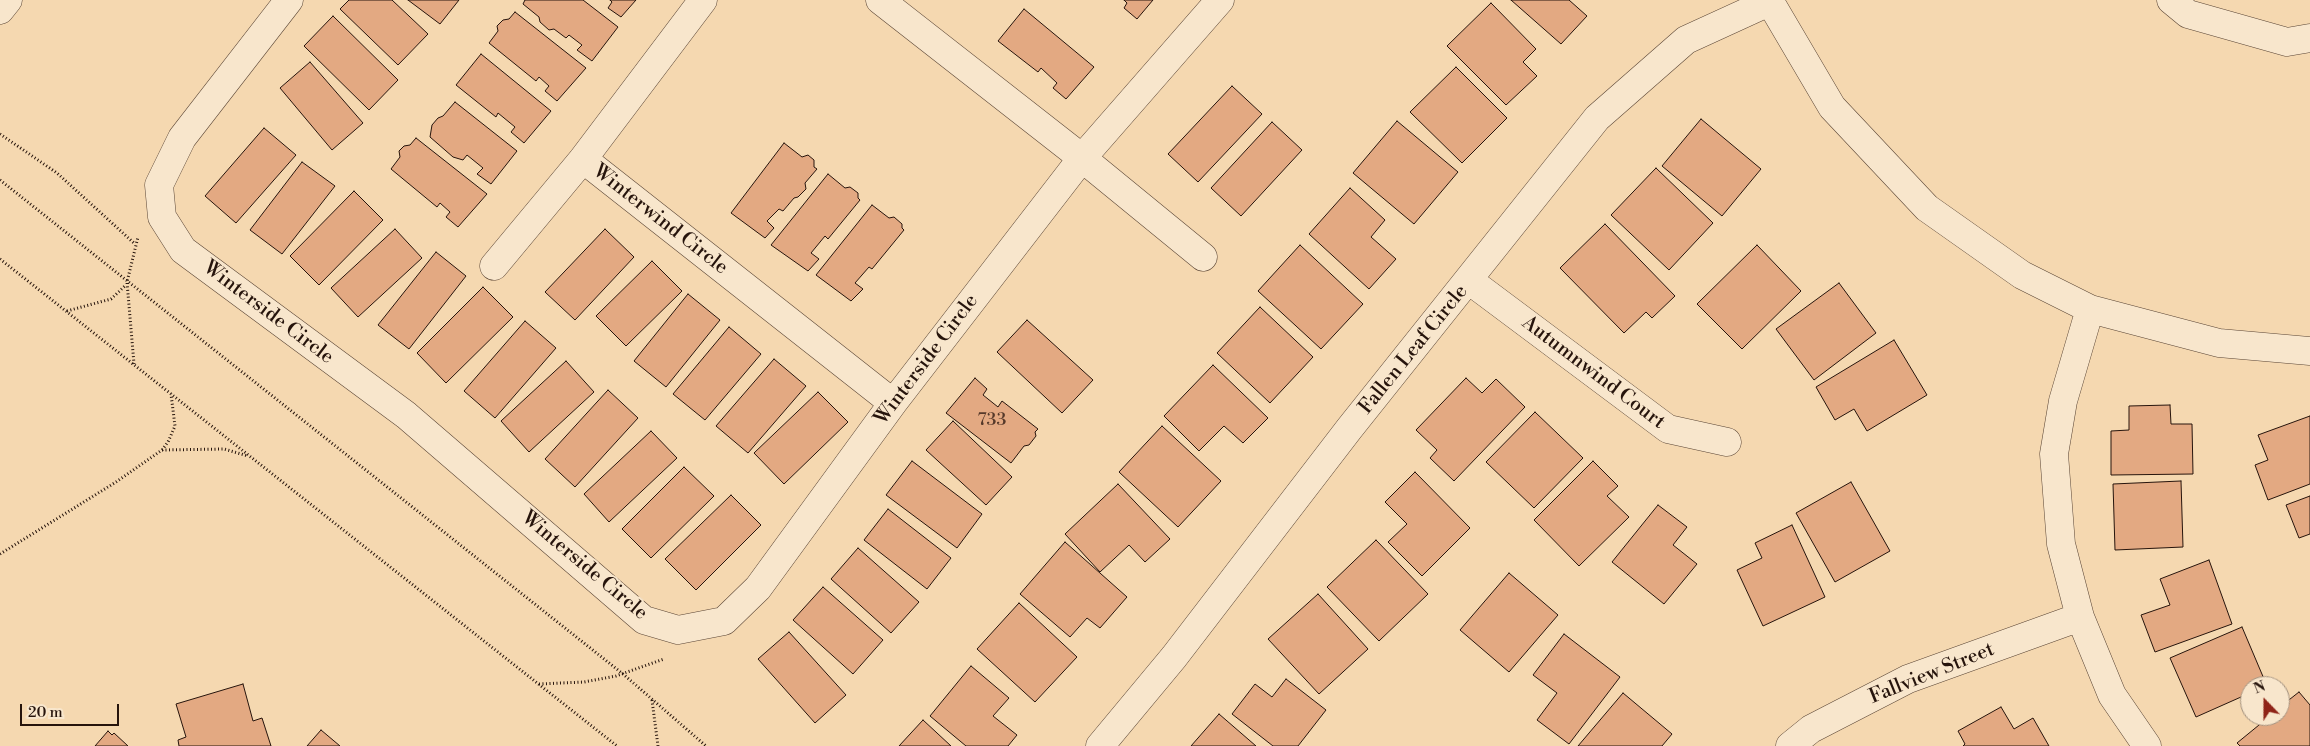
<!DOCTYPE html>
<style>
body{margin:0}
#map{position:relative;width:2310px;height:746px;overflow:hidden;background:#f5d8b0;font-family:"Libre Bodoni",serif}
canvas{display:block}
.north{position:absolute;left:2240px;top:676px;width:50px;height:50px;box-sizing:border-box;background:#f8e6cc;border:1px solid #a4927f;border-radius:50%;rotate:338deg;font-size:14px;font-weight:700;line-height:20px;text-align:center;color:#26140c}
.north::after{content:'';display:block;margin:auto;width:18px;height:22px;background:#8f2418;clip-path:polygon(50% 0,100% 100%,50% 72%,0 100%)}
.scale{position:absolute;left:20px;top:704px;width:99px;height:22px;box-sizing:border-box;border:2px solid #26140c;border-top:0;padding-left:6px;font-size:15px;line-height:18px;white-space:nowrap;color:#26140c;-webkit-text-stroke:4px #f8e6cc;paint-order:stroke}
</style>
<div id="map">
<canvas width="2310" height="746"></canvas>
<div class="north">N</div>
<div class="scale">20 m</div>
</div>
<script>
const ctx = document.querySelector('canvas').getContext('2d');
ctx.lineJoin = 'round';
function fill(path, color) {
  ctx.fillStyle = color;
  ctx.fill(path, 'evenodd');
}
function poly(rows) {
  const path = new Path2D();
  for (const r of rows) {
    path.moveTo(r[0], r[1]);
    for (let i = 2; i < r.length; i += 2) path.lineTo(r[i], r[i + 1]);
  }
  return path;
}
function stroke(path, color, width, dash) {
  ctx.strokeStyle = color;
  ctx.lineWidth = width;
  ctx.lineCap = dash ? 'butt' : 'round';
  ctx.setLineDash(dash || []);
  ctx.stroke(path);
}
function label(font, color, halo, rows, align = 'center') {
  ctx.font = font + ' "Libre Bodoni",serif';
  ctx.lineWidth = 4;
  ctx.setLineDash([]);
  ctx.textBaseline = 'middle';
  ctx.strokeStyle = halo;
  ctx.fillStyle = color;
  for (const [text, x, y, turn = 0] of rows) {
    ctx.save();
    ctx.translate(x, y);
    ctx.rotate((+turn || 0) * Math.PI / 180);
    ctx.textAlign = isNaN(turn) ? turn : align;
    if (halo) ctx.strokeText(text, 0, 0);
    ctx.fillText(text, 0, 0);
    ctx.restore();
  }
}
const building = poly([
 [349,0,392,0,428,34,398,65,340,9,349,0],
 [408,0,459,0,440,24,408,0],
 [525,0,583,0,618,27,592,61,577,50,582,45,569,35,566,38,554,29,549,30,540,22,539,17,523,4,525,0],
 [610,0,636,0,621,17,608,8,612,2,610,0],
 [1124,0,1153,0,1137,19,1124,8,1127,3,1124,0],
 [1511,0,1569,0,1587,16,1561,44,1511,0],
 [1491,3,1536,49,1523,62,1537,76,1506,105,1447,46,1491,3],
 [1024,9,1094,67,1066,99,1053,88,1057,83,1041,68,1038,72,998,41,1024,9],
 [515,12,586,68,557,101,545,91,549,86,539,77,536,81,489,43,498,31,497,26,503,20,509,19,515,12],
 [333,16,398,80,369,110,304,46,333,16],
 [481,54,551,111,524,143,511,132,515,127,498,113,496,117,456,85,481,54],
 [310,62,363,123,332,150,280,88,310,62],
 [1456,67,1507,118,1462,163,1410,112,1456,67],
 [1232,86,1262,114,1198,182,1168,154,1232,86],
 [455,102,517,151,491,184,477,174,483,168,467,155,463,160,453,157,430,137,432,125,438,118,443,116,455,102],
 [1701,119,1761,169,1722,216,1662,166,1701,119],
 [1397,121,1458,172,1414,224,1353,173,1397,121],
 [1272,122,1302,150,1241,216,1211,188,1272,122],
 [264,128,296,155,236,223,205,196,264,128],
 [416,138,487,194,458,227,446,217,450,212,440,203,437,207,391,169,400,157,399,151,404,146,410,145,416,138],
 [784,143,802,157,808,155,814,160,814,167,817,169,805,183,806,189,798,197,794,198,783,211,779,209,767,221,774,228,765,238,731,213,784,143],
 [302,162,335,186,282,254,250,230,302,162],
 [1656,168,1713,223,1669,270,1611,215,1656,168],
 [828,174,845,188,850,187,858,193,858,198,860,200,828,239,825,236,811,253,819,259,808,271,771,245,828,174],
 [1350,188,1385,220,1371,237,1396,259,1369,289,1309,234,1350,188],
 [354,191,383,220,319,285,290,256,354,191],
 [872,205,889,218,894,217,902,224,902,228,904,230,872,269,869,267,855,283,863,289,851,301,816,275,872,205],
 [1605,224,1675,296,1652,318,1646,312,1624,333,1560,268,1605,224],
 [395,229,422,258,358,317,331,288,395,229],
 [605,229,634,257,575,320,545,292,605,229],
 [1300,245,1363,304,1321,349,1258,291,1300,245],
 [1757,245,1801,291,1742,349,1697,304,1757,245],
 [436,252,466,276,409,349,378,325,436,252],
 [652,261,682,291,626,346,596,316,652,261],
 [1839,283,1876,333,1814,380,1776,329,1839,283],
 [483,287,513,317,446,383,417,353,483,287],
 [688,294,720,320,666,387,634,361,688,294],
 [1260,307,1313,357,1270,403,1217,353,1260,307],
 [1027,320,1093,380,1062,413,997,352,1027,320],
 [525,321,556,348,495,418,464,391,525,321],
 [729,327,761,354,705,420,673,394,729,327],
 [1894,340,1927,395,1867,431,1854,409,1835,420,1816,387,1894,340],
 [774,359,806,386,748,453,716,426,774,359],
 [566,361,594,392,529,452,501,421,566,361],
 [1213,365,1268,418,1243,443,1224,426,1199,451,1164,416,1213,365],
 [975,378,987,389,983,395,998,407,1002,401,1038,429,1035,432,1036,436,1029,445,1024,446,1011,463,946,413,975,378],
 [1466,378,1482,393,1496,379,1525,407,1454,481,1430,458,1437,450,1416,430,1466,378],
 [608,390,638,418,575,487,545,459,608,390],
 [818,392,848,422,784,484,754,453,818,392],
 [2170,405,2171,424,2192,424,2193,474,2111,475,2111,431,2129,430,2129,406,2170,405],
 [1535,412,1583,458,1534,508,1486,462,1535,412],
 [2310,416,2310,484,2268,500,2255,465,2268,460,2258,435,2310,416],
 [953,421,1012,477,986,505,926,450,953,421],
 [1162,426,1221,481,1178,527,1119,472,1162,426],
 [651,431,677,458,609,522,584,494,651,431],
 [912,461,982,514,957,548,886,495,912,461],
 [1593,461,1618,486,1607,496,1629,517,1579,566,1534,520,1593,461],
 [684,467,714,496,651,558,622,529,684,467],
 [1415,472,1470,528,1422,576,1388,542,1407,524,1385,502,1415,472],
 [2181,481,2183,547,2115,550,2113,484,2181,481],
 [1851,482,1890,551,1835,582,1796,513,1851,482],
 [1118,484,1170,539,1145,562,1129,545,1100,572,1065,534,1118,484],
 [731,495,761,525,696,590,665,559,731,495],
 [2310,496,2310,534,2299,538,2286,505,2310,496],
 [1658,505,1687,527,1673,545,1697,564,1664,604,1612,562,1658,505],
 [888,509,951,558,927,589,864,540,888,509],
 [1792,525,1825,597,1763,626,1737,570,1762,558,1755,543,1792,525],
 [1376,540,1428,594,1379,641,1327,587,1376,540],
 [1065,542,1127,597,1100,628,1087,618,1070,637,1020,594,1065,542],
 [858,548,919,602,891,633,831,579,858,548],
 [2209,560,2232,624,2155,652,2141,615,2170,605,2160,579,2209,560],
 [1509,573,1558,615,1509,672,1460,630,1509,573],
 [823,587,883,640,853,674,793,620,823,587],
 [1318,594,1368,649,1319,694,1268,639,1318,594],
 [1019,603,1077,657,1035,702,977,649,1019,603],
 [2242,627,2267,686,2250,686,2250,693,2196,717,2170,658,2242,627],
 [789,632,846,695,815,723,758,659,789,632],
 [1564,634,1620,677,1569,744,1537,720,1557,693,1533,675,1564,634],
 [971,666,1009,698,993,716,1017,735,1008,746,966,746,930,716,971,666],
 [1286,679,1326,710,1298,746,1273,746,1232,714,1255,684,1272,697,1286,679],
 [243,684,253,721,262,718,271,746,179,746,178,740,186,737,176,704,243,684],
 [2299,692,2310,705,2310,746,2240,746,2237,743,2270,716,2280,716,2280,707,2299,692],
 [1623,693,1672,734,1662,746,1578,746,1623,693],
 [2001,707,2014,729,2033,718,2049,746,1963,746,1965,744,1958,731,2001,707],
 [1219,714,1256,746,1191,746,1219,714],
 [923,720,951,746,899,746,923,720],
 [321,730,340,746,307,746,321,730],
 [108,731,112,735,114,733,128,746,95,746,108,731]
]);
fill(building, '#e3a982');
stroke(building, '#26140c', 1);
const minor = poly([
 [289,0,182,138,159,185,162,217,183,250,406,415,644,620,678,630,724,621,758,588,893,403,1082,158,1220,0],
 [880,0,1082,158,1203,257],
 [1769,0,1832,107,1927,208,2022,275,2090,309,2219,343,2310,351],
 [2171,0,2188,14,2287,42,2310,38],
 [0,10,8,0],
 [583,159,893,403],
 [494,266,583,159,703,0],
 [1470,281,1668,429,1727,442],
 [2090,309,2063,401,2054,454,2061,544,2080,617,2112,695,2147,746],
 [1100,746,1174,657,1349,429,1597,118,1686,40,1769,2],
 [1790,746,1811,729,1908,679,2080,617]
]);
stroke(minor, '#5a4535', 29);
stroke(poly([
 [0,134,57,173,135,244],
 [0,180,623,674,706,746],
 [0,259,617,746],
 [67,311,111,299,126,285],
 [134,364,127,282,138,237],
 [162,450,224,449,248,456],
 [0,554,116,482,162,450,168,442,175,426,171,394],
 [539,684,584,682,616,676,664,659],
 [652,700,658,746]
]), '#26140c', 3, [1, 2.5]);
stroke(minor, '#f8e6cc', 28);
label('18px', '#55392a', null, [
 ["733",992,421]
]);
label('20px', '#26140c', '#f8e6cc', [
 ["Winterwind Circle",660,220,38],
 ["Winterside Circle",268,313,37],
 ["Fallen Leaf Circle",1414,350,-51],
 ["Winterside Circle",927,360,-53],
 ["Autumnwind Court",1593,373,37],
 ["Winterside Circle",584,566,40],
 ["Fallview Street",1932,674,-22]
]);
</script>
